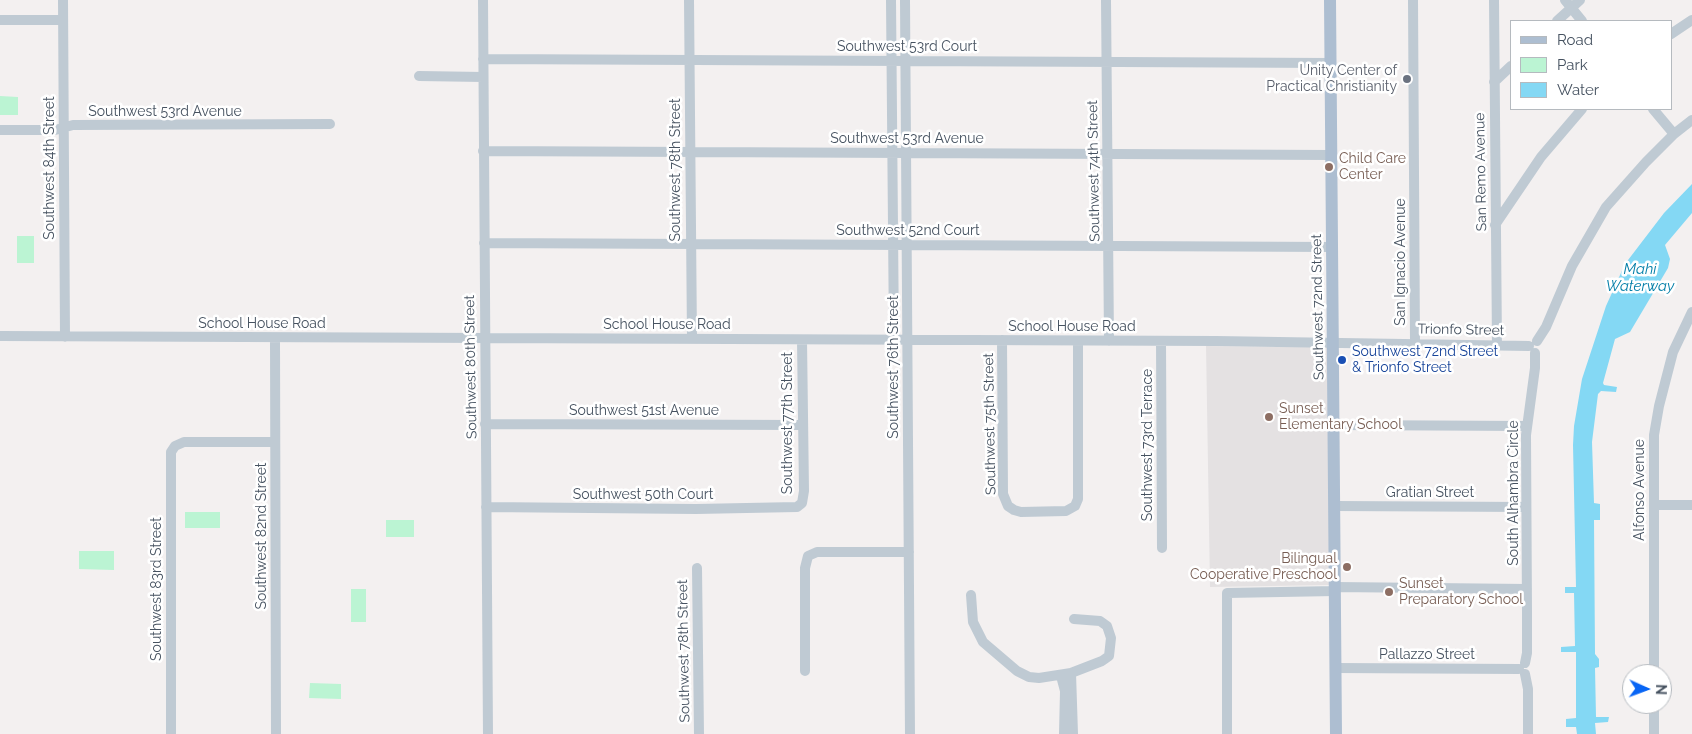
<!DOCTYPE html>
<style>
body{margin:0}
#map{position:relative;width:1692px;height:734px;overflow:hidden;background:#f3f0f0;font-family:Raleway,sans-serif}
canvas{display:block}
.legend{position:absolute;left:1510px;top:20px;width:162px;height:90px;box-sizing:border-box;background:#fff;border:1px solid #b5babf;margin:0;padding:6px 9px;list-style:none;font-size:15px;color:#465260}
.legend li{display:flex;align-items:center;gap:10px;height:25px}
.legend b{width:25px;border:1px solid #b5babf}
.north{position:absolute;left:1622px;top:664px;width:50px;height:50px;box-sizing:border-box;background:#fff;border:1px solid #b5babf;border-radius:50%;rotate:92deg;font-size:14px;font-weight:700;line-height:20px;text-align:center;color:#465260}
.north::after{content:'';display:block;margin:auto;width:18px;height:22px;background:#0865f5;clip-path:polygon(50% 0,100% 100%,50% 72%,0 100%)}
</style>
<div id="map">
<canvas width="1692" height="734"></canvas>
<ul class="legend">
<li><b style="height:6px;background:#adbed1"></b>Road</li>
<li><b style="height:14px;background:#bbf4d3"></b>Park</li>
<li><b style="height:14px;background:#84d8f4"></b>Water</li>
</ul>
<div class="north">N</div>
</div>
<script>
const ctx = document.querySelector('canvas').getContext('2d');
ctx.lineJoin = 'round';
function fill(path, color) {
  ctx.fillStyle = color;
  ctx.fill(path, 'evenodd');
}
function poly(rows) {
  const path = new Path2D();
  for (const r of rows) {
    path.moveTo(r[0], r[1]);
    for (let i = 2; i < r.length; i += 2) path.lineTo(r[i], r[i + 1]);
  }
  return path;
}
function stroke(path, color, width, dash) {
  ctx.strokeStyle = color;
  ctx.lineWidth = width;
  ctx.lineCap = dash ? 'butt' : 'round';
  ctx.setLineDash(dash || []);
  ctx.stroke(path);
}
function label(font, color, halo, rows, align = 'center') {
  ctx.font = font + ' Raleway,sans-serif';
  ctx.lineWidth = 5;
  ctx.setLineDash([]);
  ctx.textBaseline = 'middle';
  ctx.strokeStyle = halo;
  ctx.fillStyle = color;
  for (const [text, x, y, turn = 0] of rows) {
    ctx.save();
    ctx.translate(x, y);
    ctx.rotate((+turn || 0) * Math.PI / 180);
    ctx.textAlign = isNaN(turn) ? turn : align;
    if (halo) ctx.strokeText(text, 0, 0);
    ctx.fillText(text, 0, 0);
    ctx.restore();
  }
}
fill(poly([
 [1206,346,1328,347,1330,585,1210,587]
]), '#e4e1e2');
fill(poly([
 [0,96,18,97,18,115,0,115],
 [17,236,34,236,34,263,17,263],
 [185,512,220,512,220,528,185,528],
 [386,520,414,520,414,537,386,537],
 [79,551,114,551,114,570,79,569],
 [351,589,366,589,366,622,351,622],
 [310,683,341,684,341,699,309,698]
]), '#bbf4d3');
fill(poly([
 [1692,184,1692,213,1665,245,1670,259,1668,268,1630,332,1615,339,1603,383,1604,385,1617,387,1616,392,1601,391,1598,394,1592,442,1594,503,1600,504,1600,520,1594,520,1595,654,1599,659,1599,667,1595,668,1596,717,1609,717,1608,722,1595,723,1596,734,1577,734,1576,727,1566,727,1566,719,1576,718,1576,652,1561,652,1561,647,1575,646,1574,593,1565,593,1565,587,1576,587,1573,445,1574,426,1582,379,1606,306,1625,264,1664,213]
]), '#84d8f4');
stroke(poly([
 [63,0,65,337],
 [483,0,488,734],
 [689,0,692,339],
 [891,0,894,340],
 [905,0,910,734],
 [1106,0,1109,341],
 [1413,0,1415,343],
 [1494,0,1497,345],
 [1565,0,1582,21],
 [0,20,63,20],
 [1557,21,1580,0],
 [1671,34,1692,20],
 [483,59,1331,63],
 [419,76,483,77],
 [1494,82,1511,66],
 [1653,109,1674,134],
 [0,130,55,130,73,125,330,124],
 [483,151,1331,155],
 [1495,225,1541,157,1582,109],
 [484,243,1332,247],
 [0,336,1216,341,1529,346],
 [275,338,276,734],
 [1002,340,1003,494,1008,506,1014,510,1021,512,1066,511,1075,506,1078,499,1078,341],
 [1161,341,1162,548],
 [1537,341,1546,327,1572,266,1606,207,1646,162,1674,134,1692,120],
 [485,424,803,425],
 [1334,425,1527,426],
 [1654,505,1692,505],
 [1335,506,1526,507],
 [486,507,696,509,797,507,802,503,804,491,802,340],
 [697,568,699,734],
 [1335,587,1527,589],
 [971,595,973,622,983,642,1017,671,1029,677,1039,678,1071,673,1102,661,1109,656,1111,638,1107,626,1100,621,1074,619],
 [1525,663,1527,653,1527,613,1526,435,1535,368,1535,353],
 [1336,668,1519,669],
 [805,671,805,568,808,556,817,552,909,552],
 [1071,673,1073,734],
 [1525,674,1528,689,1528,734],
 [1654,674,1654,435,1659,406,1673,352,1692,312],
 [1061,676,1065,691,1064,734],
 [1654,704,1654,734],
 [171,734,171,452,175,446,184,442,275,442],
 [1227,734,1227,593,1335,591]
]), '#bfcad3', 10);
stroke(poly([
 [1330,0,1336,734]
]), '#adbed1', 12);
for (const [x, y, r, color] of [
 [1407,79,5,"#6b7280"],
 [1329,167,5,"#8d6e63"],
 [1342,360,5,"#1a4fb4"],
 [1269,417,5,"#8d6e63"],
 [1347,567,5,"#8d6e63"],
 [1389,592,5,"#8d6e63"]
]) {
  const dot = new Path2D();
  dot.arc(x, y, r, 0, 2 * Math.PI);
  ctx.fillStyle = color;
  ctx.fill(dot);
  stroke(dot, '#fff', 2);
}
label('14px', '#465260', '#fff', [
 ["Southwest 53rd Court",907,47],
 ["Southwest 53rd Avenue",165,112],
 ["Southwest 53rd Avenue",907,139],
 ["Southwest 84th Street",50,168,-90],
 ["Southwest 78th Street",676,170,-90],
 ["Southwest 74th Street",1094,171,-91],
 ["San Remo Avenue",1481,172,-91],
 ["Southwest 52nd Court",908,231],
 ["San Ignacio Avenue",1401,262,-90],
 ["Southwest 72nd Street",1318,307,-91],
 ["School House Road",262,324],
 ["School House Road",667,325],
 ["School House Road",1072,327],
 ["Trionfo Street",1461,330,1],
 ["Southwest 80th Street",471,367,-91],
 ["Southwest 76th Street",894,367,-90],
 ["Southwest 51st Avenue",644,411],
 ["Southwest 77th Street",788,423,-90],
 ["Southwest 75th Street",990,424,-91],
 ["Southwest 73rd Terrace",1148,445,-90],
 ["Alfonso Avenue",1640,490,-90],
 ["Gratian Street",1430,493],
 ["South Alhambra Circle",1514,493,-90],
 ["Southwest 50th Court",643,495],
 ["Southwest 82nd Street",262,536,-90],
 ["Southwest 83rd Street",157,589,-90],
 ["Southwest 78th Street",684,651,-91],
 ["Pallazzo Street",1427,655]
]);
label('14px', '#5b616d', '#fff', [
 ["Unity Center of",1397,71],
 ["Practical Christianity",1397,87]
], 'right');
label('14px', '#785e54', '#fff', [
 ["Child Care",1339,159],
 ["Center",1339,175],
 ["Sunset",1279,409],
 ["Elementary School",1279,425],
 ["Bilingual",1337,559,"right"],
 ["Cooperative Preschool",1337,575,"right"],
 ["Sunset",1399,584],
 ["Preparatory School",1399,600]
], 'left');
label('14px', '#164399', '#fff', [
 ["Southwest 72nd Street",1352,352],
 ["& Trionfo Street",1352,368]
], 'left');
label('italic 15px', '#027ea8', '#fff', [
 ["Mahi",1640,269],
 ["Waterway",1640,286]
]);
</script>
